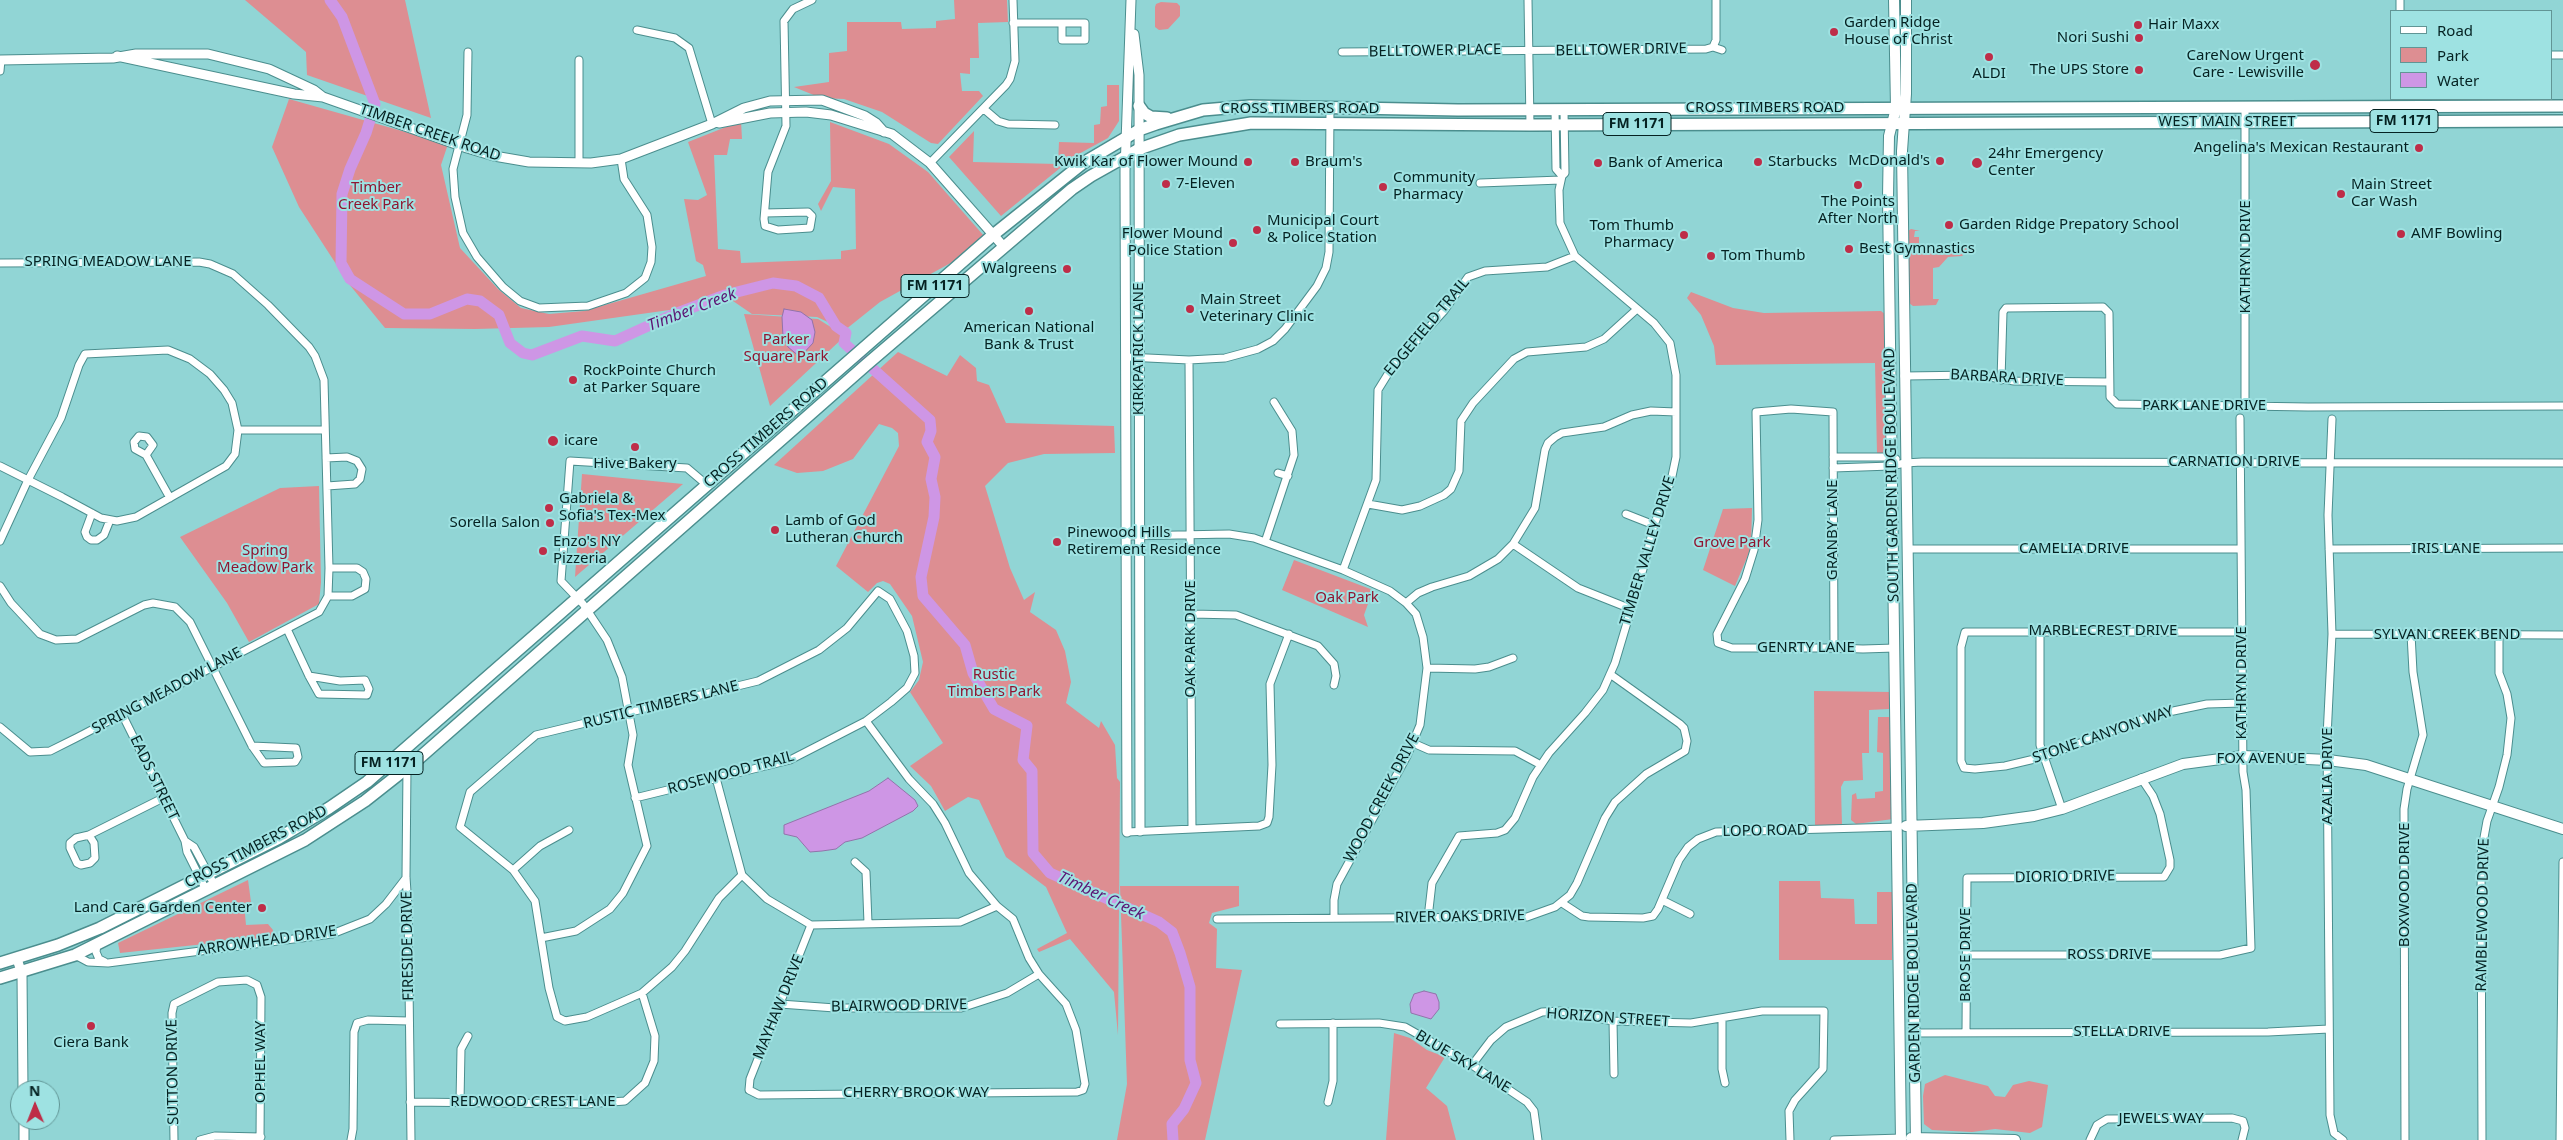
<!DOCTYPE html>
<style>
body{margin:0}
#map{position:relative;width:2563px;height:1140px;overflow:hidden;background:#91d5d5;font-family:"Noto Sans",sans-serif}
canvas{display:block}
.legend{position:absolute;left:2390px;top:10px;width:162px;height:90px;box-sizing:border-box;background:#9ee2e2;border:1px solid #619595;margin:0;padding:6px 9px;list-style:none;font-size:15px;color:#052222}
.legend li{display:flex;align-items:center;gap:10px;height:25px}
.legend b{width:25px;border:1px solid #619595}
.north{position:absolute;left:10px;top:1080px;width:50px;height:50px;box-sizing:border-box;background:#9ee2e2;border:1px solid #619595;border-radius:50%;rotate:359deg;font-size:14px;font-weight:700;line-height:20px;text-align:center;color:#052222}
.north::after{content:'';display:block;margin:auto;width:18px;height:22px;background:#be2d48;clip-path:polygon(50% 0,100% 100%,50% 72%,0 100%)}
</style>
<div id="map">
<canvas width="2563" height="1140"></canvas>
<ul class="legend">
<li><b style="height:6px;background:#fff"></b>Road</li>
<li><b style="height:14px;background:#dd8e92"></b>Park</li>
<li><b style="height:14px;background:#ce96e5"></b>Water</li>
</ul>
<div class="north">N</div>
</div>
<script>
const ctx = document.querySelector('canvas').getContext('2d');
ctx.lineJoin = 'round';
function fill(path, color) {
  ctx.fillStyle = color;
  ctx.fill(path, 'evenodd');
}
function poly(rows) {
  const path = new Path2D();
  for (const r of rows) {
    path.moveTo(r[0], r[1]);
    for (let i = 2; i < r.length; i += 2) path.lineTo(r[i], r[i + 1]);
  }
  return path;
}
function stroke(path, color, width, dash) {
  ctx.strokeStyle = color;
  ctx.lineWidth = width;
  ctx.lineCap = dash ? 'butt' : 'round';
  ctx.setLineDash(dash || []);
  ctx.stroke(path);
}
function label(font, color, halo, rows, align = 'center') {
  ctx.font = font + ' "Noto Sans",sans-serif';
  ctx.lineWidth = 4;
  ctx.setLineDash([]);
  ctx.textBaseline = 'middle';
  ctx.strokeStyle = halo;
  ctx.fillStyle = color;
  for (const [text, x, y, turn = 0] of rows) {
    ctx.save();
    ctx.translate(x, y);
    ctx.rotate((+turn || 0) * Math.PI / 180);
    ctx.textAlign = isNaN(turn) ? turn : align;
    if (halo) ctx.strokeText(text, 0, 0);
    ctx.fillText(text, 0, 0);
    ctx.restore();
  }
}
fill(poly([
 [245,0,405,0,431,118,307,75,306,52],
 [954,0,1007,0,1008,22,978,23,979,58,970,58,970,74,960,73,962,91,979,91,983,96,938,144,931,143,882,112,844,99,821,98,794,87,829,82,829,53,847,51,847,22,901,22,902,29,936,28,936,21,955,19],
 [1161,2,1177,3,1180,6,1180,16,1168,29,1159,30,1155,27,1155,7,1156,4],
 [1107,85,1119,85,1119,121,1108,138,1075,156,1001,216,949,157,974,131,973,162,1058,164,1059,142,1094,143,1094,125,1100,124,1101,107,1107,106],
 [289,99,448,144,441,165,460,248,498,289,521,308,549,314,584,311,706,276,703,265,696,261,684,199,698,200,707,195,688,142,741,121,742,139,730,139,727,155,714,155,718,249,740,251,741,263,841,259,841,251,856,249,855,189,833,187,821,211,818,204,831,181,830,122,889,144,928,172,984,236,956,260,880,302,845,330,817,317,752,314,733,301,549,327,475,329,385,328,349,284,299,207,272,147],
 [1911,229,1920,231,1915,231,1914,237,1919,237,1919,245,1968,245,1966,253,1962,256,1948,257,1939,267,1933,268,1933,299,1939,299,1936,305,1913,306,1909,303,1908,231],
 [1691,292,1733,308,1764,313,1881,311,1886,315,1887,451,1882,455,1877,453,1875,363,1716,365,1714,346,1701,315,1687,298],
 [744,314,818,319,845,336,770,406],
 [898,352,947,376,960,355,976,368,977,381,989,385,1006,423,1114,426,1115,453,1044,454,1008,463,985,486,1010,568,1024,600,1035,592,1030,612,1056,630,1065,651,1071,682,1066,703,1099,728,1101,721,1115,745,1117,778,1120,782,1118,1035,1114,992,1070,939,1039,952,1037,949,1067,933,1046,887,1006,857,979,800,968,797,945,811,931,786,910,766,943,743,910,692,919,680,923,662,912,616,890,584,883,581,877,583,868,592,836,566,899,446,898,433,892,428,879,424,853,459,823,471,797,473,774,465],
 [582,474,683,484,575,577],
 [319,486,321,582,319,604,249,642,227,603,180,537,280,488],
 [1752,508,1751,548,1735,586,1703,570,1723,509],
 [1294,560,1373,590,1364,615,1368,627,1282,590],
 [1814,691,1892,692,1892,705,1889,709,1869,710,1869,753,1862,753,1863,780,1844,781,1841,787,1842,826,1815,826],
 [1878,717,1889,717,1892,721,1893,819,1856,824,1851,820,1852,795,1856,793,1857,799,1875,798,1875,792,1883,791,1883,753,1877,752],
 [248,880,251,902,244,904,246,925,268,924,273,930,272,939,255,943,244,937,233,941,120,953,118,943],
 [1779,881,1820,881,1821,898,1854,899,1855,924,1877,924,1877,892,1892,892,1892,960,1779,960],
 [1120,886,1239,886,1239,906,1212,913,1209,923,1217,929,1216,968,1242,970,1205,1140,1117,1140,1127,1084],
 [1394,1033,1410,1038,1427,1050,1445,1057,1426,1088,1447,1106,1456,1140,1386,1140],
 [1945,1075,1988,1086,1995,1096,2005,1097,2013,1085,2029,1081,2048,1085,2042,1127,2030,1133,1995,1129,1972,1132,1932,1130,1924,1124,1923,1096,1925,1084]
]), '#dd8e92');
const water = poly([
 [784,309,801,312,812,320,815,332,813,343,800,357,788,347,783,337,782,317,784,309],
 [888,778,915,800,918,806,913,811,862,838,845,842,836,849,822,851,810,852,797,837,784,834,784,825,869,791,888,778],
 [1424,991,1436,994,1439,1002,1439,1009,1431,1019,1411,1013,1410,1004,1414,994,1424,991]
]);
fill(water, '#ce96e5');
stroke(water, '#9273aa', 1);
stroke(poly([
 [330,0,342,17,375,104,366,133,350,169,342,194,341,263,350,279,404,314,430,314,467,299,480,301,499,315,510,343,523,353,532,355,582,336,615,341,672,315,725,295,773,283,796,286,819,298,836,326,846,333,844,343,930,420,931,431,927,442,935,457,931,479,935,497,934,517,921,577,923,596,965,645,973,673,994,709,1027,726,1023,760,1032,771,1033,853,1050,873,1159,922,1172,932,1180,953,1190,987,1190,1060,1196,1083,1184,1109,1172,1124,1173,1140]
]), '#ce96e5', 11);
const minor = poly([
 [1528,0,1530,125],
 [2400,0,2400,11],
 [1013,23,1085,23,1085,40,1062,40,1062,23],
 [637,30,675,38,689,48,712,124],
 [1713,47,1716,40,1716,0],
 [1713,47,1722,50],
 [468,52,467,115,453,169,455,197,463,233,477,257,503,287,520,301,539,308,588,306,626,293,645,278,651,262,652,247,647,215,624,179,621,159],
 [1342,52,1706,49,1713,47],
 [2552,55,2563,55],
 [579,60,579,163],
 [0,71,1,60],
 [984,109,998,121,1008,124,1055,125],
 [1555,110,1556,169,1562,176],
 [930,163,1006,85,1010,79,1015,61,1013,0],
 [1480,183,1561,180],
 [765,213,808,212,812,216,810,228,778,230,765,226,764,219,768,172,786,126,784,21,793,9,812,0],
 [0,263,199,262,210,264,233,274,268,305,309,347,315,356,324,380,329,568,328,596,319,612,76,738,50,751,30,752,0,727],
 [1127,357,1189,360,1225,358,1258,349,1273,341,1285,329,1317,286,1326,268,1329,252,1330,108],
 [1189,360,1192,829],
 [1904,376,1977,375,2014,381,2109,382],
 [2001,380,2003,312,2006,308,2103,307,2109,313,2110,397,2117,404,2308,407,2563,406],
 [2245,406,2245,108],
 [2332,419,2328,515,2332,634,2327,737,2330,1115,2334,1133,2343,1140],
 [238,430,325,430],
 [146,455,135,449,134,442,139,436,147,437,153,445,146,455,170,498],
 [1833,457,1891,457,1896,459],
 [326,458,347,457,357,461,362,469,360,479,355,484,327,486],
 [0,466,62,497,101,518,117,521,136,517,226,466,235,454,238,430,232,403,224,390,210,374,190,359,168,350,85,354,79,365,61,418,28,480,0,541],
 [1833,468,1891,466,1905,463,1922,462,2563,463],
 [1278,473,1288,476],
 [1368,504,1402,510,1420,506,1444,495,1451,489,1459,471,1461,421,1473,403,1514,359,1527,352,1586,347,1604,339,1637,309],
 [92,513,85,532,87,537,91,540,97,540,104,535,110,520],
 [1626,514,1654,525],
 [1127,536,1229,534,1254,538,1343,570,1390,591,1406,603,1416,614,1423,637,1427,668,1420,725,1407,756,1337,884,1334,900,1334,918],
 [1265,542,1294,455,1292,431,1274,402],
 [1513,544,1578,588,1631,609],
 [1907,549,2241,549],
 [2329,549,2563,548],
 [1343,570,1376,480,1378,390,1391,369,1444,311,1468,277,1485,271,1547,267,1575,256],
 [0,586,11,603,40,634,56,640,77,639,144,605,153,603,175,607,190,622,252,746],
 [328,596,352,596,365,589,366,579,363,572,357,568,329,568],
 [1406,603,1418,593,1432,587,1469,576,1498,559,1513,544,1535,508,1545,450,1548,443,1555,437,1562,433,1604,427,1632,415,1651,411,1676,412],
 [1192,614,1236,615,1318,646,1334,664,1336,676,1334,685],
 [287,629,309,676,319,694,367,695,369,689,365,680,340,681,309,676],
 [2040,631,2040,745,2062,809],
 [2242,632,1965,632,1961,647,1961,761,1964,768,1975,769,2005,766,2043,757,2154,715,2207,704,2243,703],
 [2332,634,2563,635],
 [1834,648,1833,412,1791,409,1756,412,1758,520,1754,550,1745,579,1717,634,1718,643,1732,648,1834,648,1863,649,1895,648],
 [1427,668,1475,669,1489,667,1513,658],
 [122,714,185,841,187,852,206,890],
 [1413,743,1429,750,1515,751,1541,765],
 [252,746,296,748,298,757,295,762,264,763,252,746],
 [397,755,407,768,406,877,408,907,411,1140],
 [716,778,742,875,767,899,811,925,960,922,997,906],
 [635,798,790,760,866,721,891,702,907,688,915,673,914,656,907,631,890,599,878,591,847,628,819,650,758,681,536,735,470,792,460,827,513,870,535,901,549,988,557,1017,565,1021,587,1017,642,993,672,967,685,951,719,898,742,875],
 [1127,832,1259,826,1267,823,1269,817,1272,765,1270,684,1289,634],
 [89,835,94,843,95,858,90,863,81,865,77,863,70,848,70,843,76,838,89,835,163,798],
 [185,841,194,847,215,886],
 [855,862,866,872,868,923],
 [513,870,540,846,569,830],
 [1662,900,1690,914],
 [1562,903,1582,916,1589,917,1643,918,1653,916,1658,909,1679,860,1688,847,1698,839,1716,832,1898,827],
 [1428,918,1432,883,1459,836,1497,833,1505,830,1515,818,1533,777,1549,753,1585,713,1603,690,1615,663,1643,569,1654,525,1671,481,1676,457,1676,375,1670,343,1654,323,1575,256,1560,223,1559,190,1562,176,1565,173,1564,110],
 [1217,919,1527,917,1555,907,1570,895,1577,883,1605,818,1615,802,1646,774,1685,751,1687,741,1684,728,1680,724,1610,674],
 [811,925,750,1079,749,1090,759,1095,1077,1092,1083,1090,1085,1084,1076,1030,1066,1004,1039,974,1029,958,1013,919,997,906,969,873,945,823,933,804,909,779,866,721],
 [541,938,576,931,610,909,623,893,647,846,628,765,633,735,622,677,607,640,583,604,561,581,570,461,687,468,707,485],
 [97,944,96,952,99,959,105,962],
 [75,955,88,962,108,963,332,934,370,919,386,904,406,878],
 [1966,955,2220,955,2251,948,2246,790,2243,772,2240,418],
 [780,1004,835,1008,961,1008,1007,993,1039,974],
 [1722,1019,1722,1069,1725,1083],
 [1613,1021,1614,1074],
 [1280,1024,1379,1023,1405,1027,1472,1065,1527,1102,1534,1111,1538,1140],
 [1966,1031,1967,878,2164,877,2170,867,2170,860,2160,814,2153,796,2141,778],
 [1914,1033,2268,1032,2329,1029],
 [1472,1065,1491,1040,1506,1027,1542,1012,1561,1011,1613,1021,1691,1023,1762,1011,1824,1011,1823,1069,1795,1100,1789,1111,1790,1140],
 [410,1102,586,1104,625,1101,645,1083,654,1061,655,1036,642,993],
 [460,1102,461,1049,468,1036],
 [1328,1102,1333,1081,1333,1023],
 [174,1140,172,1013,174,1004,218,982,247,980,257,985,261,997,260,1140],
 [200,1140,215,1136,261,1137],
 [351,1140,353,1129,354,1032,357,1023,368,1020,409,1021],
 [1834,1140,1902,1138],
 [2090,1140,2097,1125,2107,1119,2232,1118,2243,1121,2245,1128,2242,1140],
 [2405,1140,2404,809,2407,789,2423,735,2413,672,2411,634],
 [2482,1140,2481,854,2487,821,2499,787,2507,755,2511,718,2507,694,2499,673,2499,635],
 [2560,1140,2563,862]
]);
const tertiary = poly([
 [1134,34,1139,75,1140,831],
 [117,56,294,94,323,97,467,148,494,156,529,162,591,163,621,159,712,124,744,108,770,101,822,100,865,116,876,123,884,132],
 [0,60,113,58,136,54,208,54,269,69,314,90,323,97],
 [719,123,770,113,806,112,831,115,892,134,930,163,1004,247],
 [1127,832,1125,171,1131,0],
 [17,959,22,974,23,1090],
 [24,1120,24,1140]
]);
const secondary = poly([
 [1894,0,1896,108,1889,136,1888,197,1901,1140],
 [1906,0,1906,94,1902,151,1916,1140],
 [1906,826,1983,823,2034,816,2062,809,2183,764,2243,756,2328,760,2366,765,2563,829],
 [1911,1138,2015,1140]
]);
const primary = poly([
 [1139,106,1144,113,1151,117,1167,118],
 [0,963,58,945,100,928,279,838,329,808,367,782,993,235,1083,163,1139,130,1156,124,1203,110,1250,106,1458,110,2563,106],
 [0,978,75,955,305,840,365,801,417,760,866,365,1072,189,1091,176,1139,149,1179,135,1251,123,1530,125,2563,121]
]);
stroke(minor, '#4b8e8e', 9);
stroke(tertiary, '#4b8e8e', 11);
stroke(secondary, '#4b8e8e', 12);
stroke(primary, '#4b8e8e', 14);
stroke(minor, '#fff', 7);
stroke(tertiary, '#fff', 9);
stroke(secondary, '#fff', 10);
stroke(primary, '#fff', 11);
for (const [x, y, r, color] of [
 [2138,25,5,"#be2d48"],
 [1834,32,5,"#be2d48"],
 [2139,38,5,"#be2d48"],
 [1989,57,5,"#be2d48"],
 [2315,65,6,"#be2d48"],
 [2139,70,5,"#be2d48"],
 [2419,148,5,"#be2d48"],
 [1940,161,5,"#be2d48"],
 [1248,162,5,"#be2d48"],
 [1295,162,5,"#be2d48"],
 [1758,162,5,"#be2d48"],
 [1598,163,5,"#be2d48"],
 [1977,163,6,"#be2d48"],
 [1166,184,5,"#be2d48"],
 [1858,185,5,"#be2d48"],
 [1383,187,5,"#be2d48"],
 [2341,194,5,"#be2d48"],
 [1949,225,5,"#be2d48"],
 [1257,230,5,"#be2d48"],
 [2401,234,5,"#be2d48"],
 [1684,235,5,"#be2d48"],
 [1233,243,5,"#be2d48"],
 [1849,249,5,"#be2d48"],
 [1711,256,5,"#be2d48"],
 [1067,269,5,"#be2d48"],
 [1190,309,5,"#be2d48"],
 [1029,311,5,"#be2d48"],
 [573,380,5,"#be2d48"],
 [553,441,6,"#be2d48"],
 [635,447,5,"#be2d48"],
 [549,508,5,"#be2d48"],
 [550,523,5,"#be2d48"],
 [775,530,5,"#be2d48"],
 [1057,542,5,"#be2d48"],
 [543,551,5,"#be2d48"],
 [262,908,5,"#be2d48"],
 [91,1026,5,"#be2d48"]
]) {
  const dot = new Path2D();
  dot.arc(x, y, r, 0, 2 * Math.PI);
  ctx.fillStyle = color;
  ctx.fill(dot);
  stroke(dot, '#9ee2e2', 2);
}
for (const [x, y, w] of [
 [2404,121,68],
 [1637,124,68],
 [935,286,68],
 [389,763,68]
]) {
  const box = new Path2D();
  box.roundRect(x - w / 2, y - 11.5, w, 23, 4);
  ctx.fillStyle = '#9ee2e2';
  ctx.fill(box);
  stroke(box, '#052222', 1);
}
label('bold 14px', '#052222', null, [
 ["FM 1171",2404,121],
 ["FM 1171",1637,124],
 ["FM 1171",935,286],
 ["FM 1171",389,763]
]);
label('15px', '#052222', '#9ee2e2', [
 ["Garden Ridge",1844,23],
 ["House of Christ",1844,40],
 ["Hair Maxx",2148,25],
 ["Nori Sushi",2129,38,"right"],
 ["CareNow Urgent",2304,56,"right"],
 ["Care - Lewisville",2304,73,"right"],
 ["The UPS Store",2129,70,"right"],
 ["ALDI",1989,74,"center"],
 ["Angelina's Mexican Restaurant",2409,148,"right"],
 ["24hr Emergency",1988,154],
 ["Center",1988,171],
 ["McDonald's",1930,161,"right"],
 ["Kwik Kar of Flower Mound",1238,162,"right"],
 ["Braum's",1305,162],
 ["Starbucks",1768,162],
 ["Bank of America",1608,163],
 ["Community",1393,178],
 ["Pharmacy",1393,195],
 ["7-Eleven",1176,184],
 ["Main Street",2351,185],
 ["Car Wash",2351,202],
 ["The Points",1858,202,"center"],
 ["After North",1858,219,"center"],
 ["Municipal Court",1267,221],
 ["& Police Station",1267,238],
 ["Garden Ridge Prepatory School",1959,225],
 ["Tom Thumb",1674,226,"right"],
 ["Pharmacy",1674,243,"right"],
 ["Flower Mound",1223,234,"right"],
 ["Police Station",1223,251,"right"],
 ["AMF Bowling",2411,234],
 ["Best Gymnastics",1859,249],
 ["Tom Thumb",1721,256],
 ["Walgreens",1057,269,"right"],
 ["Main Street",1200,300],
 ["Veterinary Clinic",1200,317],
 ["American National",1029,328,"center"],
 ["Bank & Trust",1029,345,"center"],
 ["RockPointe Church",583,371],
 ["at Parker Square",583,388],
 ["icare",564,441],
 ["Hive Bakery",635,464,"center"],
 ["Gabriela &",559,499],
 ["Sofia's Tex-Mex",559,516],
 ["Lamb of God",785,521],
 ["Lutheran Church",785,538],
 ["Sorella Salon",540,523,"right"],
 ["Pinewood Hills",1067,533],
 ["Retirement Residence",1067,550],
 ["Enzo's NY",553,542],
 ["Pizzeria",553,559],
 ["Land Care Garden Center",252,908,"right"],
 ["Ciera Bank",91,1043,"center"]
], 'left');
label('15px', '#052222', '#9ee2e2', [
 ["BELLTOWER DRIVE",1621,50,-1],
 ["BELLTOWER PLACE",1435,51,-1],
 ["CROSS TIMBERS ROAD",1765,108],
 ["CROSS TIMBERS ROAD",1300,109],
 ["WEST MAIN STREET",2227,122],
 ["TIMBER CREEK ROAD",430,133,19],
 ["KATHRYN DRIVE",2246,257,-90],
 ["SPRING MEADOW LANE",108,262],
 ["EDGEFIELD TRAIL",1427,327,-50],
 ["KIRKPATRICK LANE",1139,349,-90],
 ["BARBARA DRIVE",2007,378,3],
 ["PARK LANE DRIVE",2204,406],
 ["CROSS TIMBERS ROAD",766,433,-41],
 ["CARNATION DRIVE",2234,462],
 ["SOUTH GARDEN RIDGE BOULEVARD",1892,475,-91],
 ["GRANBY LANE",1833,530,-90],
 ["CAMELIA DRIVE",2074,549],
 ["IRIS LANE",2446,549],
 ["TIMBER VALLEY DRIVE",1648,551,-73],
 ["MARBLECREST DRIVE",2103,631],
 ["SYLVAN CREEK BEND",2447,635],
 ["OAK PARK DRIVE",1191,639,-90],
 ["GENRTY LANE",1806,648],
 ["KATHRYN DRIVE",2242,683,-90],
 ["SPRING MEADOW LANE",167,691,-28],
 ["RUSTIC TIMBERS LANE",661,705,-14],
 ["STONE CANYON WAY",2103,735,-19],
 ["FOX AVENUE",2261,759],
 ["ROSEWOOD TRAIL",731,773,-15],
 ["AZALIA DRIVE",2328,776,-90],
 ["EADS STREET",154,778,64],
 ["WOOD CREEK DRIVE",1382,798,-62],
 ["LOPO ROAD",1765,831,-1],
 ["CROSS TIMBERS ROAD",256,847,-28],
 ["DIORIO DRIVE",2065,877,-1],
 ["BOXWOOD DRIVE",2405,885,-90],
 ["RAMBLEWOOD DRIVE",2483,915,-89],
 ["RIVER OAKS DRIVE",1460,917,-1],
 ["ARROWHEAD DRIVE",267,941,-8],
 ["FIRESIDE DRIVE",408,946,-91],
 ["BROSE DRIVE",1966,955,-90],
 ["ROSS DRIVE",2109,955],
 ["GARDEN RIDGE BOULEVARD",1914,983,-91],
 ["BLAIRWOOD DRIVE",899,1006,-1],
 ["MAYHAW DRIVE",779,1007,-68],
 ["HORIZON STREET",1608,1018,4],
 ["STELLA DRIVE",2122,1032],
 ["OPHEL WAY",261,1062,-90],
 ["BLUE SKY LANE",1463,1062,31],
 ["SUTTON DRIVE",173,1072,-91],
 ["CHERRY BROOK WAY",916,1093],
 ["REDWOOD CREST LANE",533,1102],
 ["JEWELS WAY",2161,1119]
]);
label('15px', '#901530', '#9ee2e2', [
 ["Timber",376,188],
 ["Creek Park",376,205],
 ["Parker",786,340],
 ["Square Park",786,357],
 ["Grove Park",1732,543],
 ["Spring",265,551],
 ["Meadow Park",265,568],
 ["Oak Park",1347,598],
 ["Rustic",994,675],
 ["Timbers Park",994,692]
]);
label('italic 16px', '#5c1674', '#9ee2e2', [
 ["Timber Creek",692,310,-21],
 ["Timber Creek",1101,896,25]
]);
</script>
